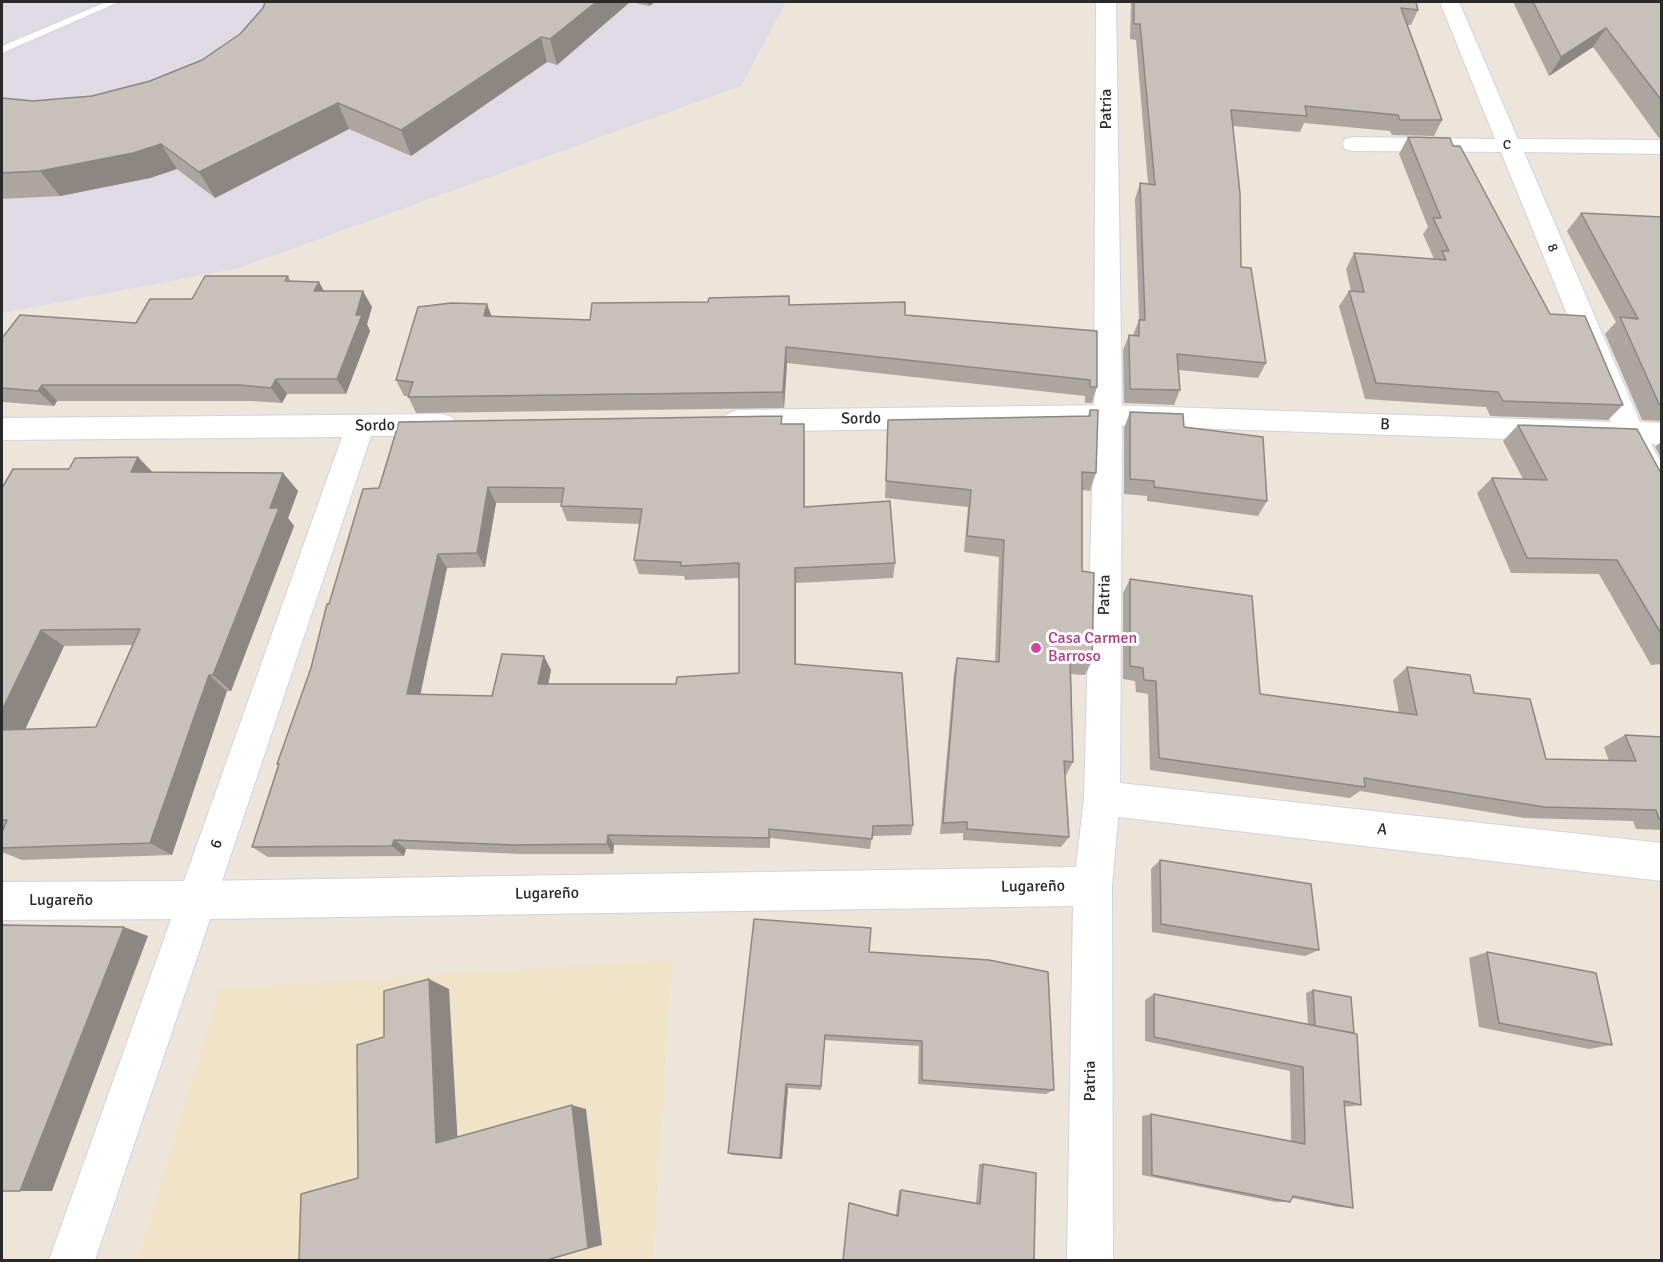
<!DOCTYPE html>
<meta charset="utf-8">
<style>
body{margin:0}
#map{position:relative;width:1663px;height:1262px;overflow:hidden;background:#ede4da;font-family:Signika,sans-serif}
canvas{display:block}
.frame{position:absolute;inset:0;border:3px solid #292929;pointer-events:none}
</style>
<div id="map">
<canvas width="1663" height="1262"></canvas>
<div class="frame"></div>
</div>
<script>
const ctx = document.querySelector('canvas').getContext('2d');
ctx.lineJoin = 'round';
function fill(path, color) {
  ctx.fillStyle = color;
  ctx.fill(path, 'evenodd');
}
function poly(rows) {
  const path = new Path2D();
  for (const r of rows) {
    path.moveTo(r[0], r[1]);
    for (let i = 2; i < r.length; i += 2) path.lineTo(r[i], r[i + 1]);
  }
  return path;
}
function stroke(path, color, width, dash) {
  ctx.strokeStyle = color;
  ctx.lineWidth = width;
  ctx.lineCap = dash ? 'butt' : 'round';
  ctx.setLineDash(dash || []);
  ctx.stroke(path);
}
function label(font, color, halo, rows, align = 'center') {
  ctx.font = font + ' Signika,sans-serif';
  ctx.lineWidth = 6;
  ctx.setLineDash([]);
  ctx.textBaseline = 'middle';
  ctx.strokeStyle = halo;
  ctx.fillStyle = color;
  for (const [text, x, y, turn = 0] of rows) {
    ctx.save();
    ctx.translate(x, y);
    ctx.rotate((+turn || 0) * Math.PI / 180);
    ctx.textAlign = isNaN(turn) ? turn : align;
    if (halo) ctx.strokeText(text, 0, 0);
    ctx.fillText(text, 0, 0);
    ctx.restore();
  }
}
fill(poly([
 [2,2,786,2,741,86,239,268,2,313]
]), '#dedbe4');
fill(poly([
 [672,960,653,1260,137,1260,219,989]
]), '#f0e3c7');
const service = poly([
 [106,2,119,2,2,53,2,46,106,2]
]);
const minor = poly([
 [1440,2,1459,2,1518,139,1662,140,1662,154,1524,152,1640,422,1662,423,1662,445,1651,444,1662,464,1662,504,1651,500,1621,443,1108,425,737,432,727,428,723,421,727,414,737,410,1108,405,1611,422,1501,152,1353,151,1345,149,1342,144,1345,139,1353,137,1495,139,1440,2],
 [442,414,452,417,456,425,452,433,442,436,371,436,211,914,197,919,2,920,2,882,184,881,342,437,2,440,2,418,442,414],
 [1102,781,1662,843,1662,881,1102,815,1089,810,1084,798,1089,786,1102,781]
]);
const tertiary = poly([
 [1096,2,1116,2,1122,415,1120,798,1112,886,1113,1260,1067,1260,1073,906,210,919,95,1260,49,1260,178,900,183,886,197,881,1076,867,1084,798,1094,415,1096,2]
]);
stroke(service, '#cfd3e3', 2);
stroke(minor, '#cfd3e3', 2);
stroke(tertiary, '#cfd3e3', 2);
fill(service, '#fff');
fill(minor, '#fff');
fill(tertiary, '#fff');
fill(poly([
 [265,2,630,2,557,65,547,62,411,156,349,129,215,198,177,169,150,178,60,196,2,199,2,98,33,101,92,96,150,81,202,60,240,34,263,8],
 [631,2,655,2,649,6],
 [1131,2,1416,2,1418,10,1411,25,1407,25,1442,120,1434,136,1392,135,1390,131,1304,123,1300,132,1233,126,1241,267,1266,363,1258,378,1179,370,1180,390,1174,405,1124,403,1123,350,1129,335,1133,335,1139,320,1135,199,1140,183,1148,184,1136,40,1130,39],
 [1513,2,1662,2,1662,138,1659,138,1593,47,1549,76],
 [1408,137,1453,146,1550,314,1623,405,1608,420,1490,416,1486,407,1365,399,1339,306,1349,291,1351,291,1346,269,1354,253,1434,259,1423,234,1428,227,1399,154],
 [1581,213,1662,217,1662,421,1642,420,1605,334,1616,322,1567,231],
 [288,276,291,281,319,282,323,291,372,307,367,324,370,331,346,394,287,394,282,403,251,401,57,401,54,406,2,402,2,338,136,323,192,299],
 [789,296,790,305,905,315,1097,331,1097,387,1092,403,1085,403,1085,396,787,363,784,408,416,413,408,396,404,396,396,380,492,316,590,320,708,302],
 [1090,410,1096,473,1090,491,1082,490,1082,571,1092,661,1085,675,1071,674,1073,762,1066,775,1064,774,1069,837,1061,847,963,840,963,833,940,834,954,673,957,658,995,662,999,557,964,552,968,507,885,498,888,420,1088,416],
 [1130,412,1184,427,1267,501,1258,516,1147,501,1147,496,1124,494,1124,428],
 [782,416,782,424,805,440,805,507,895,563,893,578,796,583,796,664,913,825,911,835,872,836,870,849,770,838,770,848,614,845,613,854,522,854,406,849,404,856,268,857,252,847,278,765,277,764,311,668,329,604,379,488],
 [496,503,561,503,561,506,567,521,640,524,634,560,639,574,684,576,685,580,739,578,739,673,676,684,548,684,551,670,492,696,420,694,447,568,485,567],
 [1518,425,1662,475,1662,664,1651,665,1599,574,1511,573,1477,493,1492,478,1523,479,1503,441],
 [1662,441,1662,459,1655,447],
 [138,457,152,472,283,473,298,491,288,518,294,526,231,691,227,691,172,855,22,860,2,852,2,488,69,469],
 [132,645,96,727,25,729,64,646],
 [1130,579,1260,694,1399,713,1393,680,1407,667,1474,693,1546,759,1609,761,1604,747,1625,735,1662,737,1662,830,1636,829,1633,821,1525,818,1360,791,1350,798,1150,770,1148,694,1136,692,1135,681,1123,679,1123,593],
 [1160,860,1319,950,1305,956,1152,932,1151,869],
 [869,952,1054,1090,1046,1094,918,1084,919,1046,825,1040,821,1090,788,1088,782,1159,732,1155,728,1153],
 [1487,952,1612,1045,1589,1049,1479,1027,1469,958],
 [1313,990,1354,1033,1361,1105,1344,1107,1353,1208,1338,1207,1292,1198,1290,1202,1276,1202,1142,1175,1142,1116,1151,1114,1291,1141,1290,1071,1145,1041,1145,1000,1154,994,1308,1024,1306,993],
 [979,1164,983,1164,1034,1260,843,1260,849,1202,896,1215,899,1190,976,1203]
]), '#aca69f');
fill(poly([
 [596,2,630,2,557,65,550,39],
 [648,2,655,2,649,6],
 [1606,28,1593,47,1549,76,1561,57],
 [541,37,547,62,411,156,401,130],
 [338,103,349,129,215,198,199,172],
 [161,144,177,169,150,178,60,196,40,171],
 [319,282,328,298,314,291],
 [363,291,372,307,367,324,370,331,346,394,337,379],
 [487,304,493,320,484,316],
 [786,347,787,363,784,408,783,392],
 [276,379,287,394,282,403,271,388],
 [42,385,57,401,54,406,38,391],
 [138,457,156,476,131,472],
 [283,473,298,491,288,518,294,526,231,691,213,675,270,508],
 [488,487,496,503,485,567,477,553],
 [438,554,447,568,418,706,407,694],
 [795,568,796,583,796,677,795,664],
 [41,630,64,646,18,745,2,736,2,710],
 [544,656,551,670,546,696,538,684],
 [209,675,227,691,172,855,150,843],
 [769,829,770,838,770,848,769,838],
 [608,835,614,845,613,854,607,844],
 [394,840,406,849,404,856,392,846],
 [124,927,148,936,52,1191,20,1191],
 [429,979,449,989,458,1146,436,1143],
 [786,1084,788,1088,782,1159,780,1158],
 [572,1105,586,1109,602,1245,547,1260]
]), '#8c8782');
const building = poly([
 [265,2,596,2,550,39,541,37,401,130,338,103,199,172,161,144,133,153,40,171,2,173,2,98,33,101,92,96,150,81,202,60,240,34,263,8,265,2],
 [1134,2,1416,2,1418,10,1401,8,1442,120,1400,120,1398,115,1305,106,1307,116,1231,110,1240,193,1241,267,1251,268,1266,363,1177,354,1180,390,1130,389,1129,335,1139,336,1139,320,1145,320,1140,183,1155,185,1140,24,1134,24,1134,2],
 [1533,2,1662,2,1662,101,1606,28,1561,57,1533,2],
 [1408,137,1450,138,1453,146,1460,146,1550,314,1585,316,1623,405,1503,401,1498,392,1376,383,1349,291,1364,292,1354,253,1446,260,1442,251,1449,251,1433,218,1441,218,1408,137],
 [1581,213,1662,217,1662,404,1659,404,1620,317,1638,319,1581,213],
 [205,276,288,276,285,281,319,282,314,291,363,291,356,315,362,315,337,379,276,379,271,388,240,385,42,385,38,391,2,388,2,338,20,315,136,323,150,299,192,299,205,276],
 [789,296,789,305,905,302,905,315,1097,331,1097,387,1090,387,1090,380,786,347,783,392,408,397,413,382,396,380,418,307,451,303,487,304,484,316,590,320,592,303,708,302,709,298,789,296],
 [1090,410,1098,410,1096,473,1082,472,1082,571,1094,573,1092,661,1070,658,1073,762,1064,761,1069,837,967,829,967,822,943,823,957,658,999,662,1004,540,967,536,971,490,886,481,888,420,1090,416,1090,410],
 [1130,412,1183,414,1184,427,1263,437,1267,501,1154,487,1154,481,1130,479,1130,412],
 [782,416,781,424,804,424,804,507,890,501,895,563,795,568,795,664,902,673,913,825,873,826,872,839,769,829,769,838,608,835,607,844,513,845,394,840,392,846,252,847,279,764,277,764,311,668,327,604,329,604,363,489,379,488,399,422,782,416],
 [488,487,564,488,561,506,642,509,634,560,681,562,681,566,739,563,739,673,677,677,676,684,538,684,544,656,502,654,492,696,407,694,438,554,477,553,488,487],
 [1518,425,1637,429,1662,475,1662,635,1617,560,1527,558,1492,478,1547,480,1518,425],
 [138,457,131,472,283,473,270,508,279,508,213,675,209,675,150,843,2,848,2,832,7,820,2,820,2,730,96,727,140,629,41,630,2,710,2,488,13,469,69,469,75,458,138,457],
 [1130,579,1252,596,1260,694,1417,715,1407,667,1470,675,1474,693,1530,699,1546,759,1636,761,1625,735,1662,737,1662,819,1659,819,1656,810,1544,807,1364,778,1365,787,1159,758,1156,681,1144,680,1143,668,1130,666,1130,579],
 [1160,860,1311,884,1319,950,1161,924,1160,860],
 [754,919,871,928,869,952,989,960,1048,972,1054,1090,922,1080,922,1041,825,1035,821,1086,786,1084,780,1158,728,1153,754,919],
 [2,925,124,927,20,1191,2,1191,2,925],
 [1487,952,1596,973,1612,1045,1499,1023,1487,952],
 [429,979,436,1143,572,1105,588,1248,547,1260,299,1260,301,1194,358,1178,357,1045,384,1037,384,991,429,979],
 [1313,990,1351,997,1354,1033,1315,1026,1313,990],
 [1154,994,1357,1034,1361,1105,1344,1101,1353,1208,1293,1196,1290,1202,1152,1175,1151,1114,1305,1144,1303,1067,1154,1037,1154,994],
 [983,1164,1036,1173,1034,1260,843,1260,849,1203,898,1216,901,1190,980,1204,983,1164]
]);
fill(building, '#c8c1b9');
stroke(building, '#8c8782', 1.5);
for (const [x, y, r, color] of [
 [1036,648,6,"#d1479c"]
]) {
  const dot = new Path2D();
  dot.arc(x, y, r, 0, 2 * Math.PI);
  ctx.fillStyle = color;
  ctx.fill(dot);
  stroke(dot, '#fff', 2);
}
label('14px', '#292929', '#fff', [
 ["C",1507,145],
 ["8",1552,248,67]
]);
label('16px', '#292929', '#fff', [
 ["Patria",1107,109,-90],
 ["Sordo",861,419,-1],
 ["B",1385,425,2],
 ["Sordo",375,426,-1],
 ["Patria",1105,595,-89],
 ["A",1382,830,7],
 ["6",217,844,-71],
 ["Lugareño",1033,887,-1],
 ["Lugareño",547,894,-1],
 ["Lugareño",61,901],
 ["Patria",1091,1081,-90]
]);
label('16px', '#b23c85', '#fff', [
 ["Casa Carmen",1048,639],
 ["Barroso",1048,657]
], 'left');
</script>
